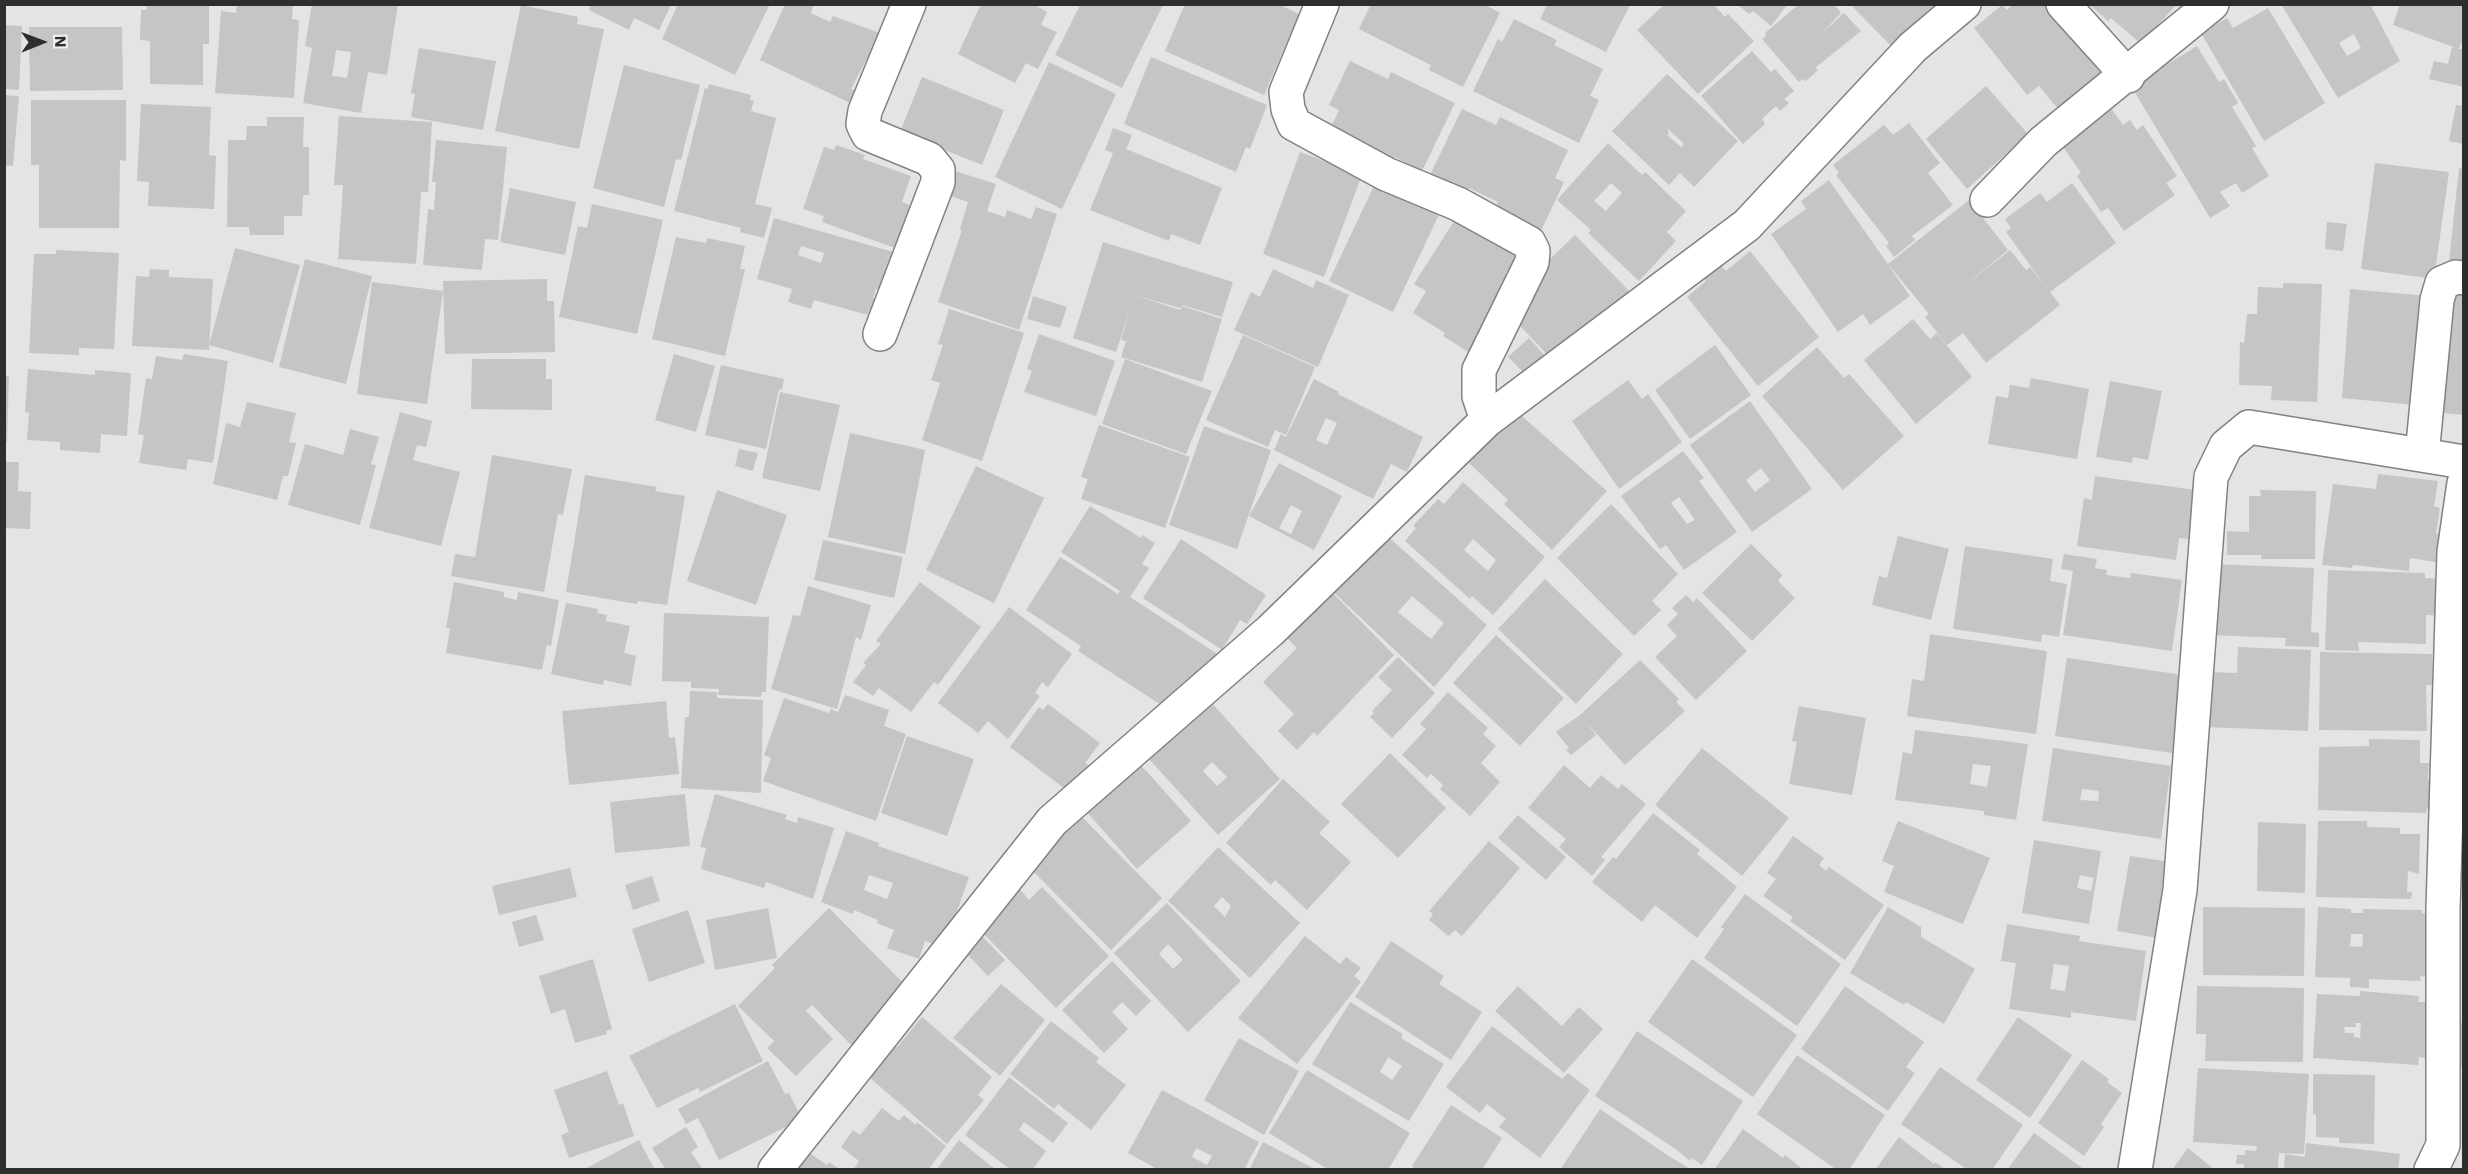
<!DOCTYPE html>
<style>
body{margin:0}
#map{position:relative;width:2468px;height:1174px;overflow:hidden;background:#e4e4e5;font-family:"Work Sans",sans-serif}
canvas{display:block}
.frame{position:absolute;inset:0;border:6px solid #2e2e2f;pointer-events:none}
.north{position:absolute;left:12px;top:12px;width:60px;height:60px;-webkit-text-stroke:4px #f1f1f2;paint-order:stroke;rotate:89deg;font-size:16px;font-weight:700;line-height:24px;text-align:center;color:#2e2e2f}
.north::after{content:'';display:block;margin:auto;width:21px;height:27px;background:#2e2e2f;clip-path:polygon(50% 0,100% 100%,50% 72%,0 100%)}
</style>
<div id="map">
<canvas width="2468" height="1174"></canvas>
<div class="frame"></div>
<div class="north">N</div>
</div>
<script>
const ctx = document.querySelector('canvas').getContext('2d');
ctx.lineJoin = 'round';
function fill(path, color) {
  ctx.fillStyle = color;
  ctx.fill(path, 'evenodd');
}
function poly(rows) {
  const path = new Path2D();
  for (const r of rows) {
    path.moveTo(r[0], r[1]);
    for (let i = 2; i < r.length; i += 2) path.lineTo(r[i], r[i + 1]);
  }
  return path;
}
function stroke(path, color, width, dash) {
  ctx.strokeStyle = color;
  ctx.lineWidth = width;
  ctx.lineCap = dash ? 'butt' : 'round';
  ctx.setLineDash(dash || []);
  ctx.stroke(path);
}
fill(poly([
 [146,4,209,4,209,44,203,44,203,85,150,84,150,41,140,40,141,10,147,10],
 [237,4,293,4,292,19,299,20,294,98,215,93,221,11,236,13],
 [312,4,398,4,387,75,368,72,361,113,303,103,312,48,305,46],
 [336,50,351,52,347,78,332,76],
 [678,4,770,4,735,75,662,39],
 [785,4,809,4,813,6,811,13,830,22,833,16,880,33,851,89,855,90,850,103,760,60],
 [981,4,1033,4,1047,12,1041,25,1057,32,1038,69,1026,63,1015,83,958,54],
 [1185,4,1278,4,1299,14,1264,95,1165,51],
 [1371,4,1484,4,1500,13,1463,87,1429,70,1431,65,1359,29],
 [1665,4,1713,4,1725,17,1728,14,1754,41,1698,94,1637,30],
 [1737,4,1788,4,1771,26,1753,11,1749,14],
 [1799,4,1834,4,1841,13,1821,34,1844,13,1861,31,1815,68,1818,70,1806,81,1803,79,1799,82,1762,39,1766,36,1765,33],
 [2013,4,2045,4,2105,73,2059,110,2039,86,2027,95,1974,28,2002,5,2007,10],
 [2281,4,2370,4,2400,61,2338,98],
 [2354,34,2361,48,2347,56,2339,43],
 [2400,4,2464,4,2464,36,2459,49,2393,25],
 [521,5,578,17,577,24,604,29,579,149,495,131],
 [591,5,671,5,659,30,634,18,629,30,589,10],
 [1080,5,1163,5,1122,88,1055,55],
 [1547,5,1630,5,1606,52,1540,19],
 [1851,5,1937,5,1893,48],
 [2090,5,2176,5,2141,44,2111,18,2108,21],
 [2268,8,2325,103,2264,141,2201,33,2227,18,2233,28],
 [1514,19,1557,40,1554,45,1603,69,1590,96,1599,100,1579,143,1473,91,1498,39,1502,42],
 [4,25,22,26,19,90,4,89],
 [29,27,122,27,123,90,30,91],
 [2197,46,2219,82,2224,79,2238,103,2232,107,2256,146,2252,148,2269,176,2242,193,2236,183,2220,192,2230,206,2210,218,2131,86],
 [2452,47,2464,50,2464,87,2429,79,2434,61,2448,64],
 [419,48,496,61,483,130,411,117,415,94,411,93],
 [1752,51,1771,72,1775,69,1794,91,1784,99,1789,103,1780,111,1776,106,1762,119,1765,124,1743,144,1701,96],
 [1151,57,1267,105,1250,149,1246,147,1236,172,1124,124],
 [1350,61,1388,79,1391,72,1455,103,1422,171,1395,157,1389,169,1331,127,1339,110,1329,105],
 [1049,62,1116,94,1062,209,995,177],
 [624,65,700,85,681,160,676,159,664,207,593,188],
 [1667,74,1738,141,1694,187,1680,173,1669,185,1612,131],
 [1667,128,1684,144,1681,147,1667,135,1669,133],
 [922,77,1004,110,982,165,900,132],
 [709,84,751,95,750,100,754,101,751,111,776,118,755,204,772,208,764,238,740,232,741,228,674,211,705,88,708,89],
 [1986,86,2028,134,1967,189,1926,139],
 [4,95,19,96,13,166,4,165],
 [31,100,126,100,126,161,120,160,119,228,39,228,39,165,31,165],
 [2107,103,2123,125,2130,120,2137,130,2143,125,2177,176,2166,183,2175,195,2124,231,2108,208,2101,212,2077,176,2081,173,2057,138],
 [141,104,211,107,209,155,216,156,214,209,148,206,149,182,137,181],
 [2456,105,2464,106,2464,144,2449,141],
 [1462,109,1496,125,1500,117,1568,150,1555,178,1564,182,1540,233,1494,211,1498,202,1469,188,1465,196,1428,179],
 [339,116,432,122,428,192,421,192,416,264,338,259,343,185,334,185],
 [267,117,304,117,303,147,309,147,309,195,303,195,302,216,284,216,284,235,250,235,249,227,227,227,228,140,246,140,247,126,267,126],
 [1909,123,1940,163,1928,173,1953,205,1912,236,1915,240,1894,257,1886,246,1889,243,1836,175,1839,173,1833,165,1884,125,1893,135],
 [1113,128,1132,135,1126,149,1222,188,1200,245,1171,234,1169,241,1090,210,1113,153,1105,150],
 [436,140,507,147,498,240,485,239,482,270,423,265,428,209,434,210,436,182,432,182],
 [1608,143,1642,175,1645,172,1686,211,1667,232,1676,241,1639,281,1588,233,1591,230,1557,200],
 [1611,183,1622,193,1606,211,1594,201],
 [836,145,865,155,863,159,911,176,902,202,910,205,895,248,822,222,824,216,803,209,824,147,834,150],
 [1300,152,1362,175,1324,277,1263,254],
 [2375,163,2449,172,2434,279,2361,269],
 [2459,168,2464,169,2464,272,2448,271],
 [949,169,996,184,987,211,1005,217,1007,210,1031,219,1036,207,1057,214,1019,330,938,302,962,230,960,229,968,202,942,193],
 [1379,175,1443,206,1393,312,1329,281],
 [1829,180,1910,296,1870,325,1863,314,1838,332,1771,234,1806,209,1801,201],
 [2072,183,2116,243,2050,292,2060,305,1986,363,1963,333,1947,345,1925,317,1929,314,1888,264,1969,200,2008,250,1959,290,2010,250,2026,270,2030,267,2048,290,2006,232,2011,228,2005,219,2040,193,2047,202],
 [510,188,576,202,565,255,500,242],
 [592,204,663,220,637,334,559,317,578,226,587,228],
 [1464,212,1521,249,1506,273,1514,279,1470,353,1443,336,1445,333,1413,313,1426,291,1414,284,1454,221,1457,223],
 [774,218,897,253,886,291,876,289,873,298,884,301,879,314,869,310,868,315,814,300,811,309,788,302,792,289,757,279],
 [801,246,824,253,821,263,798,255],
 [2327,222,2347,224,2343,251,2325,249],
 [1575,235,1630,292,1556,364,1507,312,1523,285],
 [676,237,706,243,707,238,745,246,740,269,745,269,725,356,652,339],
 [1103,242,1233,282,1222,317,1182,305,1180,308,1134,295,1180,310,1182,306,1222,319,1202,382,1121,357,1126,341,1121,340,1130,309,1116,352,1073,338],
 [235,248,300,265,273,363,209,345],
 [56,250,119,253,114,349,79,348,79,355,29,353,34,254,56,254],
 [1750,251,1819,337,1758,386,1687,297,1706,281,1702,276,1719,263,1726,271],
 [305,259,372,276,346,384,279,367],
 [150,269,169,270,169,277,213,279,209,350,132,346,136,276,149,277],
 [1273,269,1313,288,1316,280,1349,295,1318,367,1234,330,1251,292,1260,297],
 [547,279,547,301,554,301,555,352,445,354,443,281],
 [372,282,443,291,427,404,357,394],
 [2283,283,2322,284,2317,402,2271,400,2272,386,2239,385,2240,342,2244,343,2247,314,2257,314,2258,287,2283,288],
 [2462,287,2464,415,2433,412,2441,306],
 [2350,289,2428,296,2415,405,2342,398],
 [1033,296,1067,307,1060,328,1027,319],
 [949,309,1024,333,982,461,922,440,940,383,931,380,943,345,938,344],
 [1913,319,1930,339,1937,333,1972,377,1916,424,1864,360],
 [1039,334,1115,361,1096,416,1024,392,1032,371,1027,369],
 [1243,335,1315,367,1286,435,1275,430,1268,447,1206,420],
 [1529,338,1545,356,1526,375,1508,357],
 [1715,345,1751,395,1690,439,1655,390],
 [1817,347,1844,378,1849,374,1904,436,1843,490,1762,396],
 [184,354,228,361,213,463,188,459,186,470,139,463,144,435,138,434,146,378,152,379,156,356,182,360],
 [674,354,715,366,696,432,655,420],
 [472,359,546,359,546,379,552,379,552,410,471,409],
 [1125,359,1212,391,1186,454,1102,424],
 [721,365,784,379,782,390,779,389,766,449,705,435],
 [28,369,95,375,95,370,131,373,127,436,101,434,100,453,60,450,60,442,27,440,29,413,25,412],
 [4,376,9,376,7,442,4,442],
 [2031,378,2089,389,2077,459,1988,444,1996,396,2008,398,2010,385,2029,388],
 [1314,379,1339,392,1338,394,1423,437,1407,472,1391,464,1373,499,1274,450,1281,434,1286,437],
 [1326,418,1337,423,1327,445,1316,440],
 [1628,380,1642,399,1648,394,1682,442,1619,489,1572,421],
 [2110,381,2162,391,2148,460,2133,457,2132,463,2096,457],
 [780,392,840,405,820,491,762,478],
 [1750,401,1812,489,1752,532,1690,445],
 [1761,468,1770,480,1755,492,1746,480],
 [247,402,296,413,289,442,296,443,288,476,283,476,277,500,213,484,226,423,240,427],
 [1515,410,1607,491,1552,550,1504,504,1508,500,1467,461],
 [400,412,432,421,426,447,417,445,413,460,460,472,441,546,369,528],
 [1099,425,1190,457,1165,528,1081,499,1088,479,1081,477],
 [1204,426,1271,450,1237,549,1169,525],
 [350,429,379,437,371,464,376,465,360,525,288,505,305,444,343,455],
 [850,433,925,450,905,554,828,537],
 [739,449,758,453,753,471,735,466],
 [1683,451,1704,478,1699,481,1737,532,1684,570,1666,545,1660,549,1621,496],
 [1679,497,1695,520,1687,524,1671,503],
 [492,455,572,469,563,515,558,514,544,592,451,576,455,554,475,557],
 [4,462,19,462,18,491,31,492,30,529,4,528],
 [1279,463,1342,496,1314,550,1249,516],
 [1291,505,1302,511,1291,534,1279,528],
 [976,466,1044,498,994,603,926,570],
 [2378,474,2438,481,2434,506,2440,508,2436,534,2442,534,2436,562,2410,558,2409,571,2353,565,2352,568,2322,565,2333,484,2376,489],
 [585,475,657,487,655,491,685,496,667,605,638,601,637,604,566,592],
 [2095,476,2195,490,2188,539,2179,538,2176,560,2077,546,2084,498,2092,500],
 [1463,482,1545,557,1493,615,1472,596,1470,599,1405,541,1416,528,1413,526,1438,499,1444,504],
 [1473,539,1496,560,1488,571,1464,550],
 [717,490,787,515,756,605,687,581],
 [2260,490,2316,491,2315,559,2261,559,2261,555,2227,555,2227,531,2249,532,2249,496,2261,496],
 [1611,504,1678,574,1652,601,1661,610,1634,636,1557,558],
 [1090,506,1141,538,1142,535,1155,543,1142,564,1149,568,1130,597,1219,655,1172,712,1078,651,1081,646,1026,610,1060,557,1118,594,1120,591,1061,552],
 [1385,534,1487,625,1434,687,1326,585],
 [1412,596,1444,623,1431,639,1398,612],
 [1898,536,1949,549,1931,620,1872,605,1879,576,1887,578],
 [1181,539,1266,595,1247,624,1240,620,1222,650,1143,598],
 [823,540,903,557,894,598,814,580],
 [1751,544,1782,575,1778,581,1795,598,1752,641,1702,593],
 [1965,546,2053,559,2050,581,2067,584,2059,637,2042,634,2041,642,1953,629],
 [2064,554,2097,559,2095,568,2107,570,2106,575,2130,578,2131,573,2182,580,2172,651,2063,635,2073,571,2061,569],
 [2212,564,2314,568,2311,632,2319,633,2319,647,2285,646,2286,638,2209,635],
 [2328,570,2425,573,2425,578,2446,579,2445,616,2426,615,2426,644,2358,642,2359,651,2325,650],
 [1545,579,1623,654,1576,704,1498,629],
 [454,582,504,592,504,597,517,600,518,592,559,600,551,646,547,645,542,670,446,653,450,628,446,628],
 [920,582,981,627,938,685,934,682,911,712,879,688,873,696,853,682,866,665,863,663,881,644,876,641],
 [808,586,871,605,861,640,856,637,837,709,771,689,793,615,800,616],
 [1326,586,1394,655,1317,736,1314,732,1297,750,1278,731,1294,714,1263,682,1297,648,1286,637],
 [1686,595,1693,602,1697,598,1747,651,1696,700,1655,657,1677,636,1667,625,1678,614,1672,608],
 [566,603,598,609,597,613,607,615,606,621,630,626,624,653,636,656,631,686,604,680,603,685,551,674],
 [1009,607,1072,654,1048,687,1042,682,1035,693,1040,696,1008,739,988,721,978,733,938,703],
 [664,613,769,617,766,692,762,692,761,697,718,695,719,689,691,688,691,682,662,681],
 [1930,634,2047,651,2036,734,1907,716,1912,679,1924,681],
 [1496,635,1564,698,1520,746,1453,683],
 [2238,647,2311,650,2308,731,2205,727,2208,672,2237,673],
 [2320,652,2432,654,2432,685,2426,685,2427,731,2319,730],
 [1398,657,1435,693,1392,738,1370,717,1374,713,1372,711,1392,690,1378,677],
 [2067,658,2183,675,2172,753,2055,736],
 [1640,660,1679,699,1676,702,1685,711,1625,765,1585,721,1596,735,1571,755,1566,750,1569,748,1556,732,1580,715],
 [690,691,717,692,717,698,763,700,761,793,681,788,685,717,689,717],
 [1448,692,1488,728,1483,734,1496,746,1481,763,1500,782,1470,816,1440,789,1443,785,1431,774,1427,778,1402,755,1426,729,1420,724],
 [845,695,889,710,884,726,906,734,876,821,763,781,771,758,764,755,784,698,829,713,831,709,838,712],
 [666,701,669,738,675,737,679,774,569,785,562,711],
 [1211,702,1280,779,1218,835,1149,759],
 [1212,762,1227,777,1217,786,1203,771],
 [1048,704,1100,743,1085,763,1088,765,1069,792,1010,747,1039,707,1043,710],
 [1799,706,1866,718,1852,795,1789,784,1797,742,1792,741],
 [1915,730,2028,744,2016,820,1984,815,1984,811,1895,800,1903,752,1912,754],
 [1973,764,1991,766,1987,787,1970,784],
 [907,736,974,759,947,836,881,813],
 [2369,739,2420,740,2420,763,2429,763,2428,779,2435,780,2435,807,2427,808,2426,813,2318,810,2319,747,2369,746],
 [1702,748,1789,818,1742,876,1655,805],
 [2053,748,2171,766,2161,839,2042,821],
 [2082,789,2099,791,2098,801,2080,800],
 [1390,753,1446,808,1398,858,1341,804],
 [1132,755,1191,821,1137,869,1079,803],
 [1564,765,1590,788,1601,775,1618,789,1622,784,1646,804,1601,857,1605,860,1592,876,1559,847,1566,839,1528,808],
 [1283,779,1330,822,1319,833,1351,862,1307,910,1275,880,1271,885,1226,843],
 [685,794,690,846,615,853,610,802],
 [715,794,787,815,785,819,797,823,798,817,834,828,813,899,766,882,764,888,701,869,706,848,700,847],
 [1074,809,1162,898,1111,950,1023,861],
 [1653,813,1700,850,1697,854,1737,887,1697,938,1655,905,1642,922,1592,882,1613,857,1616,859],
 [1518,815,1566,857,1546,880,1498,838],
 [1898,821,1990,858,1963,924,1884,892,1894,866,1882,861],
 [2318,821,2367,821,2367,827,2400,828,2400,834,2420,834,2419,874,2408,871,2407,892,2412,892,2411,899,2316,897],
 [2258,822,2306,824,2305,893,2257,891],
 [846,831,879,843,878,846,969,877,944,948,925,941,919,959,887,948,894,930,877,923,878,920,854,910,853,914,821,902],
 [869,875,893,883,887,899,864,890],
 [1793,836,1824,858,1819,865,1826,871,1829,867,1884,905,1845,960,1790,921,1793,917,1763,896,1776,879,1767,873],
 [2034,840,2101,851,2089,924,2022,913],
 [2080,875,2094,878,2091,891,2077,888],
 [1489,841,1520,868,1462,936,1455,930,1448,936,1429,920,1433,914,1429,911],
 [1218,847,1300,923,1250,978,1168,901],
 [1222,897,1231,906,1225,917,1214,906],
 [2130,856,2171,862,2158,938,2117,931],
 [570,868,577,897,499,915,492,886],
 [652,876,660,901,633,910,625,885],
 [1042,887,1109,956,1056,1008,978,928,1019,888,1029,900],
 [1745,894,1841,964,1797,1026,1704,958,1724,929,1721,927],
 [1167,903,1241,981,1188,1032,1114,953],
 [1168,944,1183,960,1173,969,1159,954],
 [1888,907,1921,927,1921,937,1975,969,1944,1024,1906,1002,1904,1005,1850,973],
 [2203,907,2305,908,2304,976,2203,975],
 [2318,907,2351,909,2351,913,2363,913,2363,909,2422,910,2422,913,2435,914,2432,977,2420,976,2421,981,2369,979,2369,988,2350,987,2350,978,2315,977],
 [2351,934,2363,934,2362,947,2350,946],
 [768,908,777,958,715,970,706,920],
 [829,908,912,992,855,1049,812,1005,806,1011,833,1039,796,1076,767,1048,774,1041,738,1006,775,968,772,965],
 [688,910,705,963,649,982,632,929],
 [536,915,544,940,519,947,512,922],
 [2007,924,2080,936,2079,941,2146,951,2136,1021,2071,1012,2071,1018,2009,1009,2016,963,2001,961],
 [2054,964,2069,966,2065,991,2050,989],
 [1305,936,1340,964,1346,957,1361,968,1354,976,1361,982,1297,1064,1238,1018],
 [983,937,1005,960,988,976,967,954],
 [1391,941,1444,976,1439,984,1482,1012,1451,1060,1355,997],
 [593,959,612,1029,606,1031,607,1034,575,1043,565,1009,551,1014,539,976],
 [1692,959,1797,1035,1753,1097,1648,1022],
 [1112,961,1151,1001,1136,1016,1122,1002,1112,1012,1128,1029,1104,1053,1062,1010],
 [1001,984,1045,1020,1000,1076,953,1038],
 [1518,986,1562,1026,1579,1007,1603,1029,1564,1073,1495,1011],
 [1845,986,1924,1042,1906,1067,1915,1073,1888,1111,1801,1049],
 [2197,986,2304,988,2303,1062,2205,1061,2206,1034,2196,1034],
 [2360,991,2419,996,2418,1002,2430,1002,2426,1058,2419,1057,2418,1065,2313,1058,2317,994,2360,996],
 [2355,1023,2361,1023,2360,1038,2354,1037,2354,1033,2345,1033,2344,1027,2356,1027],
 [1350,1002,1403,1034,1401,1038,1444,1064,1409,1121,1312,1064],
 [1388,1057,1402,1066,1392,1080,1380,1072],
 [735,1004,763,1061,700,1092,698,1088,657,1108,629,1056],
 [922,1017,992,1077,978,1095,984,1100,947,1144,863,1072,891,1040,897,1047],
 [2018,1017,2072,1055,2030,1118,1976,1080],
 [2462,1017,2464,1017,2464,1067,2457,1067],
 [1051,1021,1099,1058,1096,1062,1126,1085,1091,1130,1058,1104,1054,1109,1010,1074],
 [1492,1026,1562,1079,1568,1073,1590,1090,1540,1158,1499,1127,1506,1119,1487,1104,1480,1113,1446,1087],
 [1637,1031,1743,1101,1702,1165,1692,1158,1690,1161,1677,1150,1595,1096],
 [1239,1038,1299,1071,1264,1135,1204,1100],
 [1797,1055,1885,1115,1849,1170,1837,1170,1757,1114],
 [2082,1060,2109,1079,2107,1082,2122,1093,2101,1124,2104,1127,2084,1156,2038,1123],
 [768,1061,785,1094,789,1093,802,1119,719,1160,698,1118,686,1124,678,1109],
 [1940,1067,2023,1125,1992,1170,1968,1170,1901,1124],
 [2198,1068,2309,1074,2304,1154,2279,1153,2278,1170,2244,1170,2244,1164,2236,1164,2237,1155,2245,1155,2245,1150,2256,1151,2257,1146,2193,1142],
 [1307,1070,1410,1133,1388,1170,1329,1170,1269,1133],
 [607,1071,619,1105,623,1103,634,1136,569,1158,561,1135,569,1132,554,1090],
 [2313,1074,2375,1075,2374,1144,2339,1143,2339,1138,2316,1137,2316,1115,2313,1114],
 [1009,1077,1068,1123,1053,1143,1024,1122,1019,1130,1046,1151,1032,1170,1011,1170,965,1135],
 [1162,1090,1259,1142,1244,1170,1159,1170,1128,1153],
 [1196,1148,1212,1156,1207,1165,1192,1157],
 [1451,1105,1502,1138,1482,1170,1417,1170,1412,1166],
 [882,1108,899,1121,904,1115,916,1125,917,1122,946,1146,928,1170,853,1170,859,1161,841,1147,853,1130,860,1135],
 [1600,1109,1667,1155,1692,1170,1560,1170],
 [686,1127,698,1147,691,1152,703,1170,666,1170,652,1148],
 [1743,1129,1783,1158,1785,1155,1804,1170,1759,1170,1755,1167,1754,1170,1714,1170],
 [2034,1133,2085,1170,2007,1170],
 [1899,1137,1934,1164,1935,1162,1946,1170,1875,1170],
 [639,1140,655,1170,583,1170],
 [959,1140,996,1170,936,1170],
 [1263,1142,1317,1170,1249,1170],
 [2306,1143,2400,1154,2398,1170,2284,1170,2285,1154,2305,1157],
 [2188,1148,2215,1170,2172,1170],
 [808,1152,827,1165,829,1162,841,1170,796,1170]
]), '#c5c5c6');
const street = poly([
 [1322,4,1286,92,1288,109,1294,124,1386,174,1458,204,1529,243,1533,251,1532,262,1479,370,1479,396,1487,420],
 [2063,4,2128,76],
 [1987,200,2043,142,2212,4],
 [880,334,938,182,938,170,929,159,868,134,863,124,865,111,909,4],
 [2422,455,2437,300,2442,283,2456,277,2464,278],
 [775,1170,1052,821,1271,630,1487,420,1747,225,1913,47,1964,4],
 [2135,1170,2180,890,2211,477,2226,446,2249,427,2464,462],
 [2431,1170,2443,1145,2443,909,2454,552,2464,483]
]);
stroke(street, '#828283', 36);
stroke(street, '#fff', 33);
</script>
